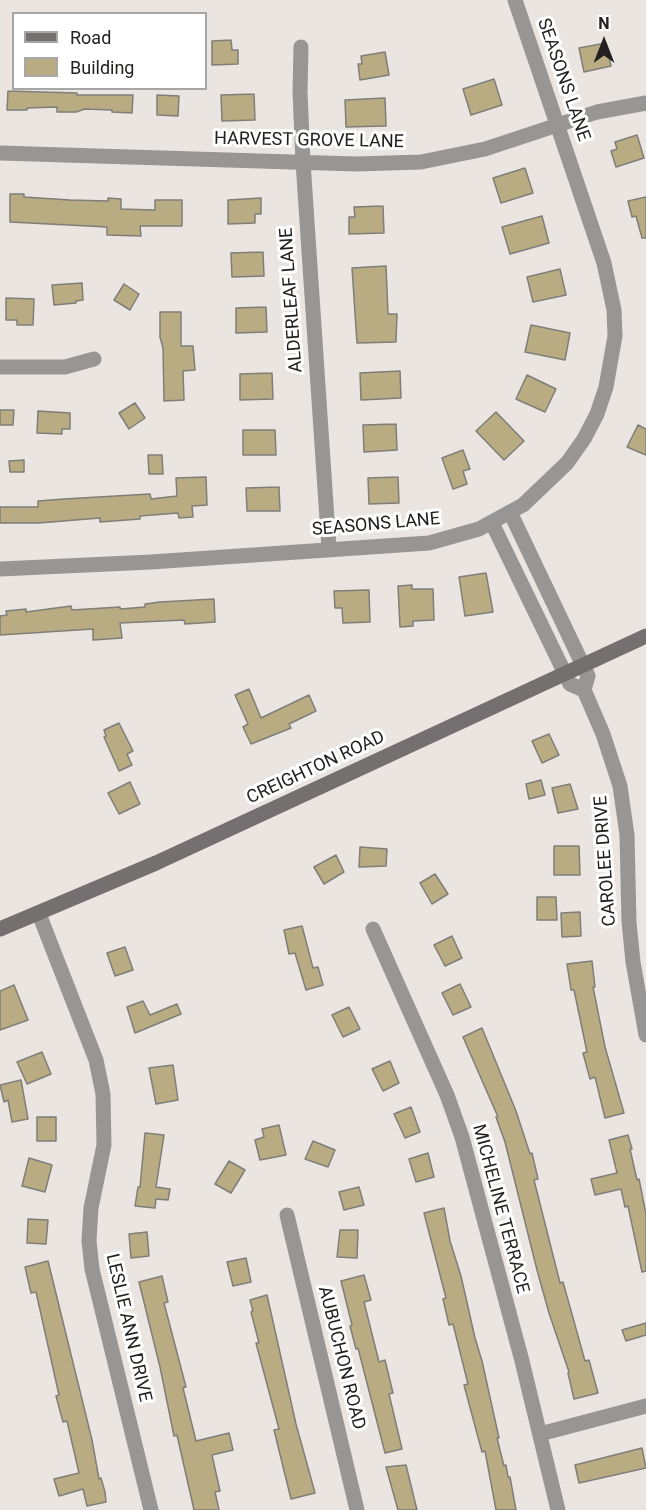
<!DOCTYPE html>
<style>
body{margin:0}
#map{position:relative;width:646px;height:1510px;overflow:hidden;background:#eae5e1;font-family:Roboto,sans-serif}
canvas{display:block}
.legend{position:absolute;left:12px;top:12px;width:195px;height:78px;box-sizing:border-box;background:#fff;border:2px solid #a7a6a6;margin:0;padding:8px 10px;list-style:none;font-size:18px;color:#232120}
.legend li{display:flex;align-items:center;gap:12px;height:30px}
.legend b{width:30px;border:2px solid #a7a6a6}
.north{position:absolute;left:574px;top:12px;width:60px;height:60px;-webkit-text-stroke:4px #fff;paint-order:stroke;rotate:0deg;font-size:16px;font-weight:700;line-height:24px;text-align:center;color:#232120}
.north::after{content:'';display:block;margin:auto;width:21px;height:27px;background:#232120;clip-path:polygon(50% 0,100% 100%,50% 72%,0 100%)}
</style>
<div id="map">
<canvas width="646" height="1510"></canvas>
<ul class="legend">
<li><b style="height:8px;background:#74706f"></b>Road</li>
<li><b style="height:16px;background:#b9ac82"></b>Building</li>
</ul>
<div class="north">N</div>
</div>
<script>
const ctx = document.querySelector('canvas').getContext('2d');
ctx.lineJoin = 'round';
function fill(path, color) {
  ctx.fillStyle = color;
  ctx.fill(path, 'evenodd');
}
function poly(rows) {
  const path = new Path2D();
  for (const r of rows) {
    path.moveTo(r[0], r[1]);
    for (let i = 2; i < r.length; i += 2) path.lineTo(r[i], r[i + 1]);
  }
  return path;
}
function stroke(path, color, width, dash) {
  ctx.strokeStyle = color;
  ctx.lineWidth = width;
  ctx.lineCap = dash ? 'butt' : 'round';
  ctx.setLineDash(dash || []);
  ctx.stroke(path);
}
function label(font, color, halo, rows, align = 'center') {
  ctx.font = font + ' Roboto,sans-serif';
  ctx.lineWidth = 6;
  ctx.setLineDash([]);
  ctx.textBaseline = 'middle';
  ctx.strokeStyle = halo;
  ctx.fillStyle = color;
  for (const [text, x, y, turn = 0] of rows) {
    ctx.save();
    ctx.translate(x, y);
    ctx.rotate((+turn || 0) * Math.PI / 180);
    ctx.textAlign = isNaN(turn) ? turn : align;
    if (halo) ctx.strokeText(text, 0, 0);
    ctx.fillText(text, 0, 0);
    ctx.restore();
  }
}
const building = poly([
 [231,40,232,50,238,50,238,64,212,65,212,41,231,40],
 [606,43,611,66,584,72,579,48,606,43],
 [385,52,389,75,360,80,358,64,362,64,361,56,385,52],
 [494,79,502,105,471,115,463,89,494,79],
 [8,91,77,93,77,95,133,95,132,113,112,112,112,110,85,109,76,112,57,112,57,107,27,108,27,110,7,110,8,91],
 [254,94,255,120,222,121,221,95,254,94],
 [157,95,179,96,178,116,157,115,157,95],
 [385,98,386,126,346,127,345,100,385,98],
 [637,135,644,158,616,167,611,151,617,149,615,142,637,135],
 [525,168,533,193,501,203,493,178,525,168],
 [10,194,24,194,24,197,70,200,108,201,108,198,121,199,121,209,155,210,155,200,182,200,182,226,140,226,141,236,107,235,107,227,10,222,10,194],
 [646,197,646,238,642,238,636,216,632,217,628,201,646,197],
 [261,198,261,214,255,214,255,223,228,224,228,200,261,198],
 [383,206,384,233,349,234,349,217,355,217,354,207,383,206],
 [542,216,549,243,510,254,502,227,542,216],
 [263,252,264,276,232,277,231,253,263,252],
 [386,266,388,314,397,314,396,342,357,343,352,268,386,266],
 [560,269,566,295,533,302,527,277,560,269],
 [82,283,83,300,76,301,76,303,54,305,52,285,82,283],
 [124,284,139,294,130,310,114,300,124,284],
 [6,298,34,299,33,325,17,325,17,320,6,320,6,298],
 [266,307,267,332,236,333,236,308,266,307],
 [160,312,181,312,181,346,193,346,195,370,183,371,184,400,164,401,163,348,160,337,160,312],
 [531,325,570,333,565,360,525,352,531,325],
 [400,371,401,398,361,400,360,373,400,371],
 [272,373,273,399,240,400,240,374,272,373],
 [527,375,556,389,545,412,516,399,527,375],
 [135,403,145,418,129,429,119,413,135,403],
 [0,410,14,410,13,425,0,425,0,410],
 [38,411,70,413,70,429,62,429,62,434,37,433,38,411],
 [496,412,524,441,504,460,476,431,496,412],
 [396,424,397,450,364,452,363,425,396,424],
 [638,425,646,429,646,455,627,447,638,425],
 [243,430,275,430,276,455,243,455,243,430],
 [463,450,470,469,463,471,467,484,453,489,442,458,463,450],
 [148,455,162,455,163,474,149,474,148,455],
 [24,460,24,472,10,472,9,461,24,460],
 [206,477,207,505,192,506,193,517,179,518,178,513,140,516,140,519,100,522,100,518,39,523,0,523,0,507,38,507,38,501,64,499,150,494,151,499,177,496,176,478,206,477],
 [398,477,399,503,369,504,368,478,398,477],
 [279,487,280,511,247,511,246,488,279,487],
 [486,573,493,612,465,616,459,577,486,573],
 [412,585,412,589,433,589,434,620,413,621,413,626,400,627,398,586,412,585],
 [369,590,370,622,343,623,342,608,335,608,334,591,369,590],
 [214,599,215,622,185,624,184,620,120,623,122,638,93,640,93,629,0,635,0,616,7,615,6,611,26,609,26,612,71,606,72,610,120,607,120,609,145,607,145,604,160,602,214,599],
 [249,689,261,718,309,695,316,711,289,724,291,728,251,744,243,727,248,724,235,695,249,689],
 [119,723,133,751,127,754,132,765,119,771,104,737,106,736,104,730,119,723],
 [549,734,559,755,542,763,532,741,549,734],
 [541,780,545,795,529,799,526,784,541,780],
 [130,782,140,804,119,814,108,793,130,782],
 [570,784,578,809,558,813,552,788,570,784],
 [554,846,579,846,580,875,554,875,554,846],
 [360,847,387,849,386,866,359,867,360,847],
 [336,855,344,872,324,884,314,867,336,855],
 [435,874,448,894,432,904,420,883,435,874],
 [537,897,556,897,557,920,537,920,537,897],
 [580,912,581,936,562,937,561,913,580,912],
 [302,926,313,968,318,967,323,985,306,990,295,953,289,954,284,930,302,926],
 [452,936,462,958,445,966,434,945,452,936],
 [125,947,133,970,115,976,107,953,125,947],
 [592,961,595,987,593,987,605,1047,624,1113,605,1118,595,1077,590,1079,583,1053,587,1052,574,990,571,990,567,964,592,961],
 [460,984,471,1007,453,1015,442,993,460,984],
 [14,985,28,1020,0,1030,0,991,14,985],
 [143,1001,150,1015,177,1004,181,1014,135,1033,127,1007,143,1001],
 [349,1007,360,1029,343,1037,332,1015,349,1007],
 [482,1028,516,1111,530,1154,532,1153,538,1179,534,1180,560,1283,563,1282,585,1361,589,1360,598,1393,574,1399,568,1373,569,1372,549,1313,537,1270,505,1142,496,1117,498,1117,463,1037,482,1028],
 [42,1052,51,1074,27,1084,17,1062,42,1052],
 [390,1061,399,1083,383,1091,372,1069,390,1061],
 [173,1065,178,1100,156,1104,149,1068,173,1065],
 [21,1080,28,1119,12,1122,8,1100,4,1102,0,1085,21,1080],
 [411,1107,420,1132,405,1138,394,1114,411,1107],
 [37,1117,56,1117,56,1141,37,1141,37,1117],
 [279,1125,286,1155,260,1160,255,1140,264,1137,262,1129,279,1125],
 [145,1133,164,1135,156,1187,170,1189,168,1200,156,1199,155,1208,135,1206,138,1187,140,1187,145,1133],
 [628,1135,632,1149,630,1149,637,1180,639,1179,646,1214,646,1271,642,1272,628,1206,625,1207,621,1189,595,1195,591,1179,617,1173,609,1140,628,1135],
 [313,1141,335,1150,328,1167,305,1159,313,1141],
 [428,1153,434,1177,416,1182,409,1159,428,1153],
 [29,1158,52,1165,45,1192,22,1186,29,1158],
 [229,1161,245,1170,231,1193,215,1184,229,1161],
 [359,1187,364,1205,344,1210,339,1192,359,1187],
 [444,1208,450,1241,461,1276,475,1338,482,1361,499,1438,497,1438,504,1466,506,1465,508,1477,510,1477,516,1510,496,1510,485,1451,482,1452,464,1385,468,1384,453,1324,449,1325,443,1299,446,1298,424,1213,444,1208],
 [28,1219,48,1220,46,1244,27,1243,28,1219],
 [340,1230,358,1230,357,1258,337,1257,340,1230],
 [147,1232,149,1256,131,1258,129,1234,147,1232],
 [246,1258,251,1282,233,1286,227,1262,246,1258],
 [48,1261,92,1440,99,1479,101,1478,105,1492,106,1502,87,1506,83,1489,59,1496,54,1479,79,1473,67,1421,63,1422,56,1396,59,1395,36,1292,31,1293,25,1267,48,1261],
 [364,1275,371,1300,364,1302,379,1362,385,1360,393,1393,389,1394,402,1449,385,1453,358,1348,356,1349,350,1326,352,1325,341,1281,364,1275],
 [162,1276,168,1302,164,1303,186,1387,183,1388,196,1441,229,1433,233,1450,212,1455,220,1491,215,1492,219,1510,194,1510,177,1435,174,1436,160,1367,139,1282,162,1276],
 [267,1295,296,1424,315,1493,291,1499,274,1430,279,1429,256,1343,259,1343,251,1312,253,1311,250,1300,267,1295],
 [646,1323,646,1335,626,1341,622,1330,646,1323],
 [642,1448,646,1468,579,1483,575,1465,642,1448],
 [406,1465,417,1510,398,1510,386,1467,406,1465]
]);
fill(building, '#b9ac82');
stroke(building, '#7f7e79', 1.5);
stroke(poly([
 [301,47,300,92,303,162,329,549],
 [0,153,357,164,421,162,485,149,597,112,646,103],
 [0,367,65,367,94,359],
 [510,512,588,676,584,690,603,734,620,786,627,835,629,922,633,962,646,1035],
 [492,523,570,684,584,690],
 [0,569,151,562,429,543,479,529,510,512,523,505,567,463,584,439,597,414,606,387,615,336,614,310,604,263,515,0],
 [39,914,96,1060,103,1094,104,1145,91,1208,89,1241,92,1269,151,1510],
 [373,929,447,1095,462,1137,522,1361,558,1510],
 [287,1215,357,1510],
 [540,1434,646,1406]
]), '#989695', 15);
stroke(poly([
 [0,929,156,863,646,636]
]), '#74706f', 15);
label('18px', '#232120', '#fff', [
 ["SEASONS LANE",563,80,71],
 ["HARVEST GROVE LANE",309,141,1],
 ["ALDERLEAF LANE",292,300,-94],
 ["SEASONS LANE",376,525,-5],
 ["CREIGHTON ROAD",316,768,-25],
 ["CAROLEE DRIVE",606,861,-94],
 ["MICHELINE TERRACE",500,1209,75],
 ["LESLIE ANN DRIVE",128,1328,77],
 ["AUBUCHON ROAD",341,1358,76]
]);
</script>
